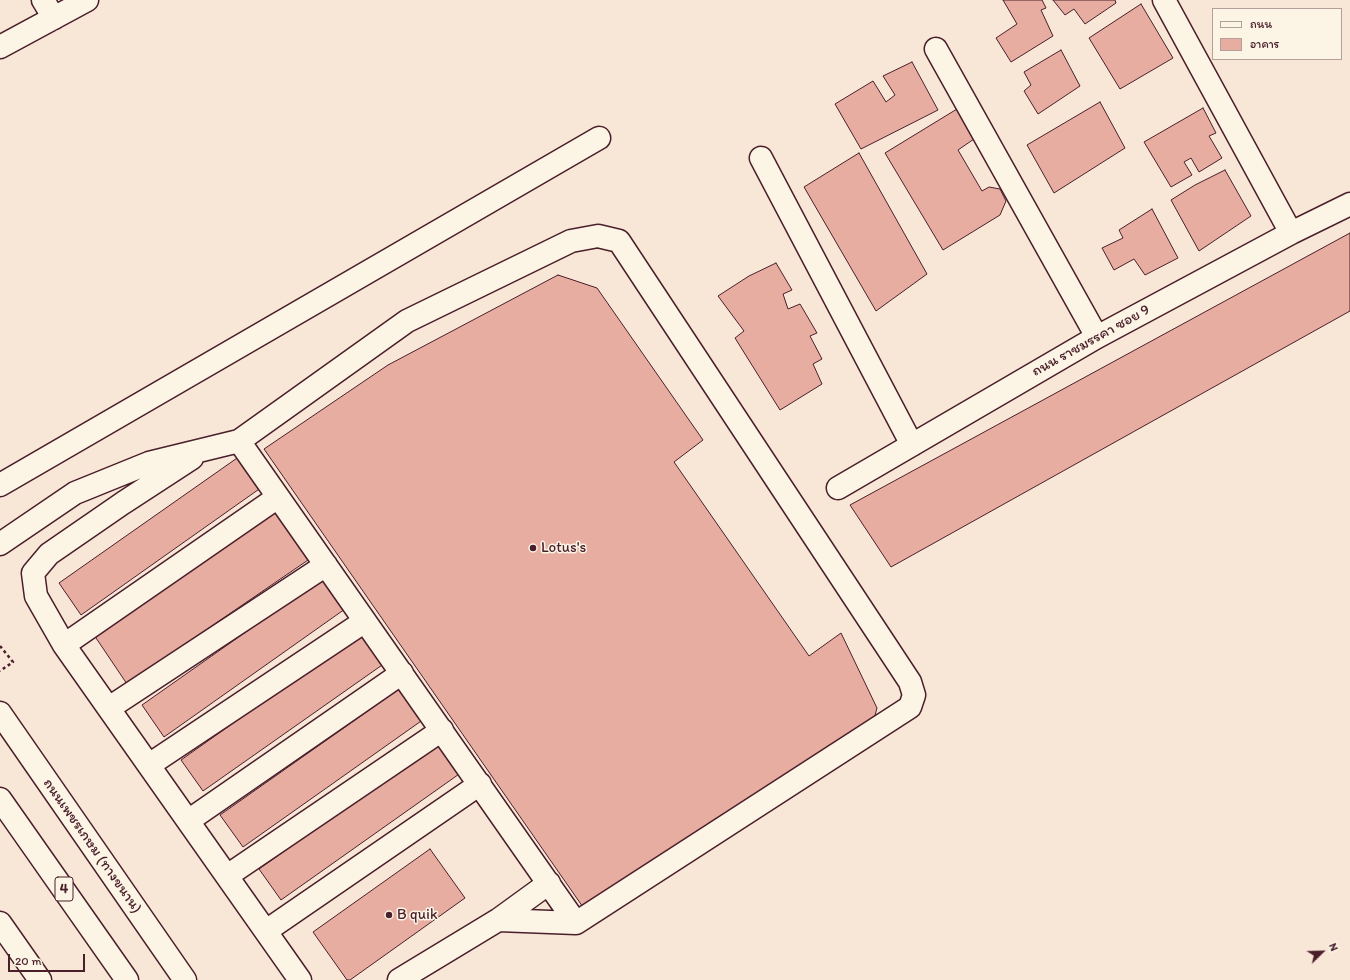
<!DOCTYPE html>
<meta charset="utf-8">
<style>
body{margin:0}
#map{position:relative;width:1350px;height:980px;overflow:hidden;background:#f8e7d7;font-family:Itim,"Playpen Sans Thai",sans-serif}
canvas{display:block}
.legend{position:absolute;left:1212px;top:8px;width:130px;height:52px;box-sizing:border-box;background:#fcf5e5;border:1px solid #b59f9b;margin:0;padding:5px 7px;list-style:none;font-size:12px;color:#4a1f2b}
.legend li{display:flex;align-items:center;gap:8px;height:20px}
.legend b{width:20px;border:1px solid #b59f9b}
.north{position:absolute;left:1302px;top:932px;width:40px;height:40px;-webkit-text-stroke:3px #fcf5e5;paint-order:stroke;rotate:67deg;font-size:11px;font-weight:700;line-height:16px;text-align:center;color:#4a1f2b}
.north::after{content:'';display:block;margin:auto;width:14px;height:18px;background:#4a1f2b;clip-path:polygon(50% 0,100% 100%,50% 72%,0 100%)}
.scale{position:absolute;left:8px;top:954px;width:77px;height:18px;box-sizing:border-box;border:2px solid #4a1f2b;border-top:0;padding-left:5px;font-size:12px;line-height:14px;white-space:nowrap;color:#4a1f2b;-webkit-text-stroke:3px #fcf5e5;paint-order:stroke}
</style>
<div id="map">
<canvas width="1350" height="980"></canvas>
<ul class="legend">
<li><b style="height:5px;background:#fcf5e5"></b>ถนน</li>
<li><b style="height:11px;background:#e7ada1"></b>อาคาร</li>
</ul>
<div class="north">N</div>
<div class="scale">20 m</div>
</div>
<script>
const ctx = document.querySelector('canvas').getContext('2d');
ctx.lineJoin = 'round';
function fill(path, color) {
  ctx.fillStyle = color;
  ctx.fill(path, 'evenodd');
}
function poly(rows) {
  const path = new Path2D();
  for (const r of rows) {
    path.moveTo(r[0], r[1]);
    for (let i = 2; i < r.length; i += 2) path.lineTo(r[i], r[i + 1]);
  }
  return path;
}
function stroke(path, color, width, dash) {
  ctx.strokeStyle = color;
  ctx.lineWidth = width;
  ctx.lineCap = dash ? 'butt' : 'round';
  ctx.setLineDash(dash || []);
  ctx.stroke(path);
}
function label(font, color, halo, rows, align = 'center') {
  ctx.font = font + ' Itim,"Playpen Sans Thai",sans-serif';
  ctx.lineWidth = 3;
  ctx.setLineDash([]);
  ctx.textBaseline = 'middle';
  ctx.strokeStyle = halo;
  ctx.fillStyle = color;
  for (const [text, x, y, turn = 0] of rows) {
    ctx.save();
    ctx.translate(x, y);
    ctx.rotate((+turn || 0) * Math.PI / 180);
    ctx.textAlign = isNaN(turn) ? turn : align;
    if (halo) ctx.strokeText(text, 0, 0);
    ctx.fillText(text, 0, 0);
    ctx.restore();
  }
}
const building = poly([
 [1003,0,1042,0,1046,8,1041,10,1053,36,1011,62,996,38,1017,24,1003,0],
 [1053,0,1115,0,1116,3,1085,24,1074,9,1065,15,1053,0],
 [1141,4,1173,58,1120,89,1089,38,1141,4],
 [1061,50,1080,86,1038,114,1024,91,1031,85,1024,72,1061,50],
 [912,62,938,110,861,149,835,104,873,81,886,102,895,95,883,76,912,62],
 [1100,102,1125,148,1054,193,1027,145,1100,102],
 [1203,108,1216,133,1209,136,1222,158,1199,172,1191,158,1184,162,1192,175,1171,187,1144,142,1203,108],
 [957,109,974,139,958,150,982,191,989,187,1000,189,1006,201,1000,215,943,250,885,153,957,109],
 [859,153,927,274,876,311,804,187,859,153],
 [1225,170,1251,216,1199,251,1171,200,1195,185,1225,170],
 [1152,209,1178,258,1145,275,1134,259,1114,270,1102,248,1123,238,1119,230,1152,209],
 [1350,233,1350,311,891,567,850,505,1350,233],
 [776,263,792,290,783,294,788,309,800,304,817,333,810,336,822,359,813,364,822,384,780,410,735,338,744,331,718,296,749,276,776,263],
 [558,275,597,288,703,440,674,462,809,656,841,633,877,708,866,749,585,910,264,449,388,365,558,275],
 [240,456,262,487,81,615,59,583,240,456],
 [278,510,311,558,127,684,94,635,278,510],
 [324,577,345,609,164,737,142,705,324,577],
 [362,632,385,663,203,791,181,760,362,632],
 [402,687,424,719,243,847,220,815,402,687],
 [440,741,462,772,281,900,259,869,440,741],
 [430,849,465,898,350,980,347,980,313,932,430,849]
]);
fill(building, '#e7ada1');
stroke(building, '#4a1f2b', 1);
const minor = poly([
 [43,0,54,18],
 [1164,0,1291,233],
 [0,47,87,0],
 [936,49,1097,337],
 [761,158,912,445],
 [239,441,576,923],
 [192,458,123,503,49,554,33,573,36,596,64,645,300,980],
 [0,485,599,138],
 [838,488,1097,337,1291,233,1350,204],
 [0,544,75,493,149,463,239,441,407,321,571,241,598,236,619,241,910,682,914,695,910,707,576,923,498,920],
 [64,645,278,497],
 [109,708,326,565],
 [149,765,365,621],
 [188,821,402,673],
 [227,876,442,730],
 [266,931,480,784],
 [399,980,498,920,549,883]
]);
const major = poly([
 [0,713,185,980]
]);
const highway = poly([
 [0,799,127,980],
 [0,923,40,980]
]);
stroke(minor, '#4a1f2b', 25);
stroke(major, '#4a1f2b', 25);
stroke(highway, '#4a1f2b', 25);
stroke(poly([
 [0,646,13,662,0,671]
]), '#4a1f2b', 2.5, [3, 3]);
stroke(minor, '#fcf5e5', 22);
stroke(major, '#fcf5e5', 22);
stroke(highway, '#fcf5e5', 22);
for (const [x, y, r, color] of [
 [533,548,4,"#4a1f2b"],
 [389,915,4,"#4a1f2b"]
]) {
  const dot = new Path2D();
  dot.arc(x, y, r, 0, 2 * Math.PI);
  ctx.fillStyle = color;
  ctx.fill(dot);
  stroke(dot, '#fcf5e5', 1.5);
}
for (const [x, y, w] of [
 [64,889,18]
]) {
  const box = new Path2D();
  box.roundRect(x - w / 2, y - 12, w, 24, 3);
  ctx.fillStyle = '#fcf5e5';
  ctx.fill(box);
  stroke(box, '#4a1f2b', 1);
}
label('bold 14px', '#4a1f2b', null, [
 ["4",64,889]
]);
label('15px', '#4a1f2b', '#fcf5e5', [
 ["ถนน ราชมรรคา ซอย 9",1091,341,-29],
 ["ถนนเพชรเกษม (ทางขนาน)",92,846,55]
]);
label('15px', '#4a1f2b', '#fcf5e5', [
 ["Lotus's",541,548],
 ["B quik",397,915]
], 'left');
</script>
